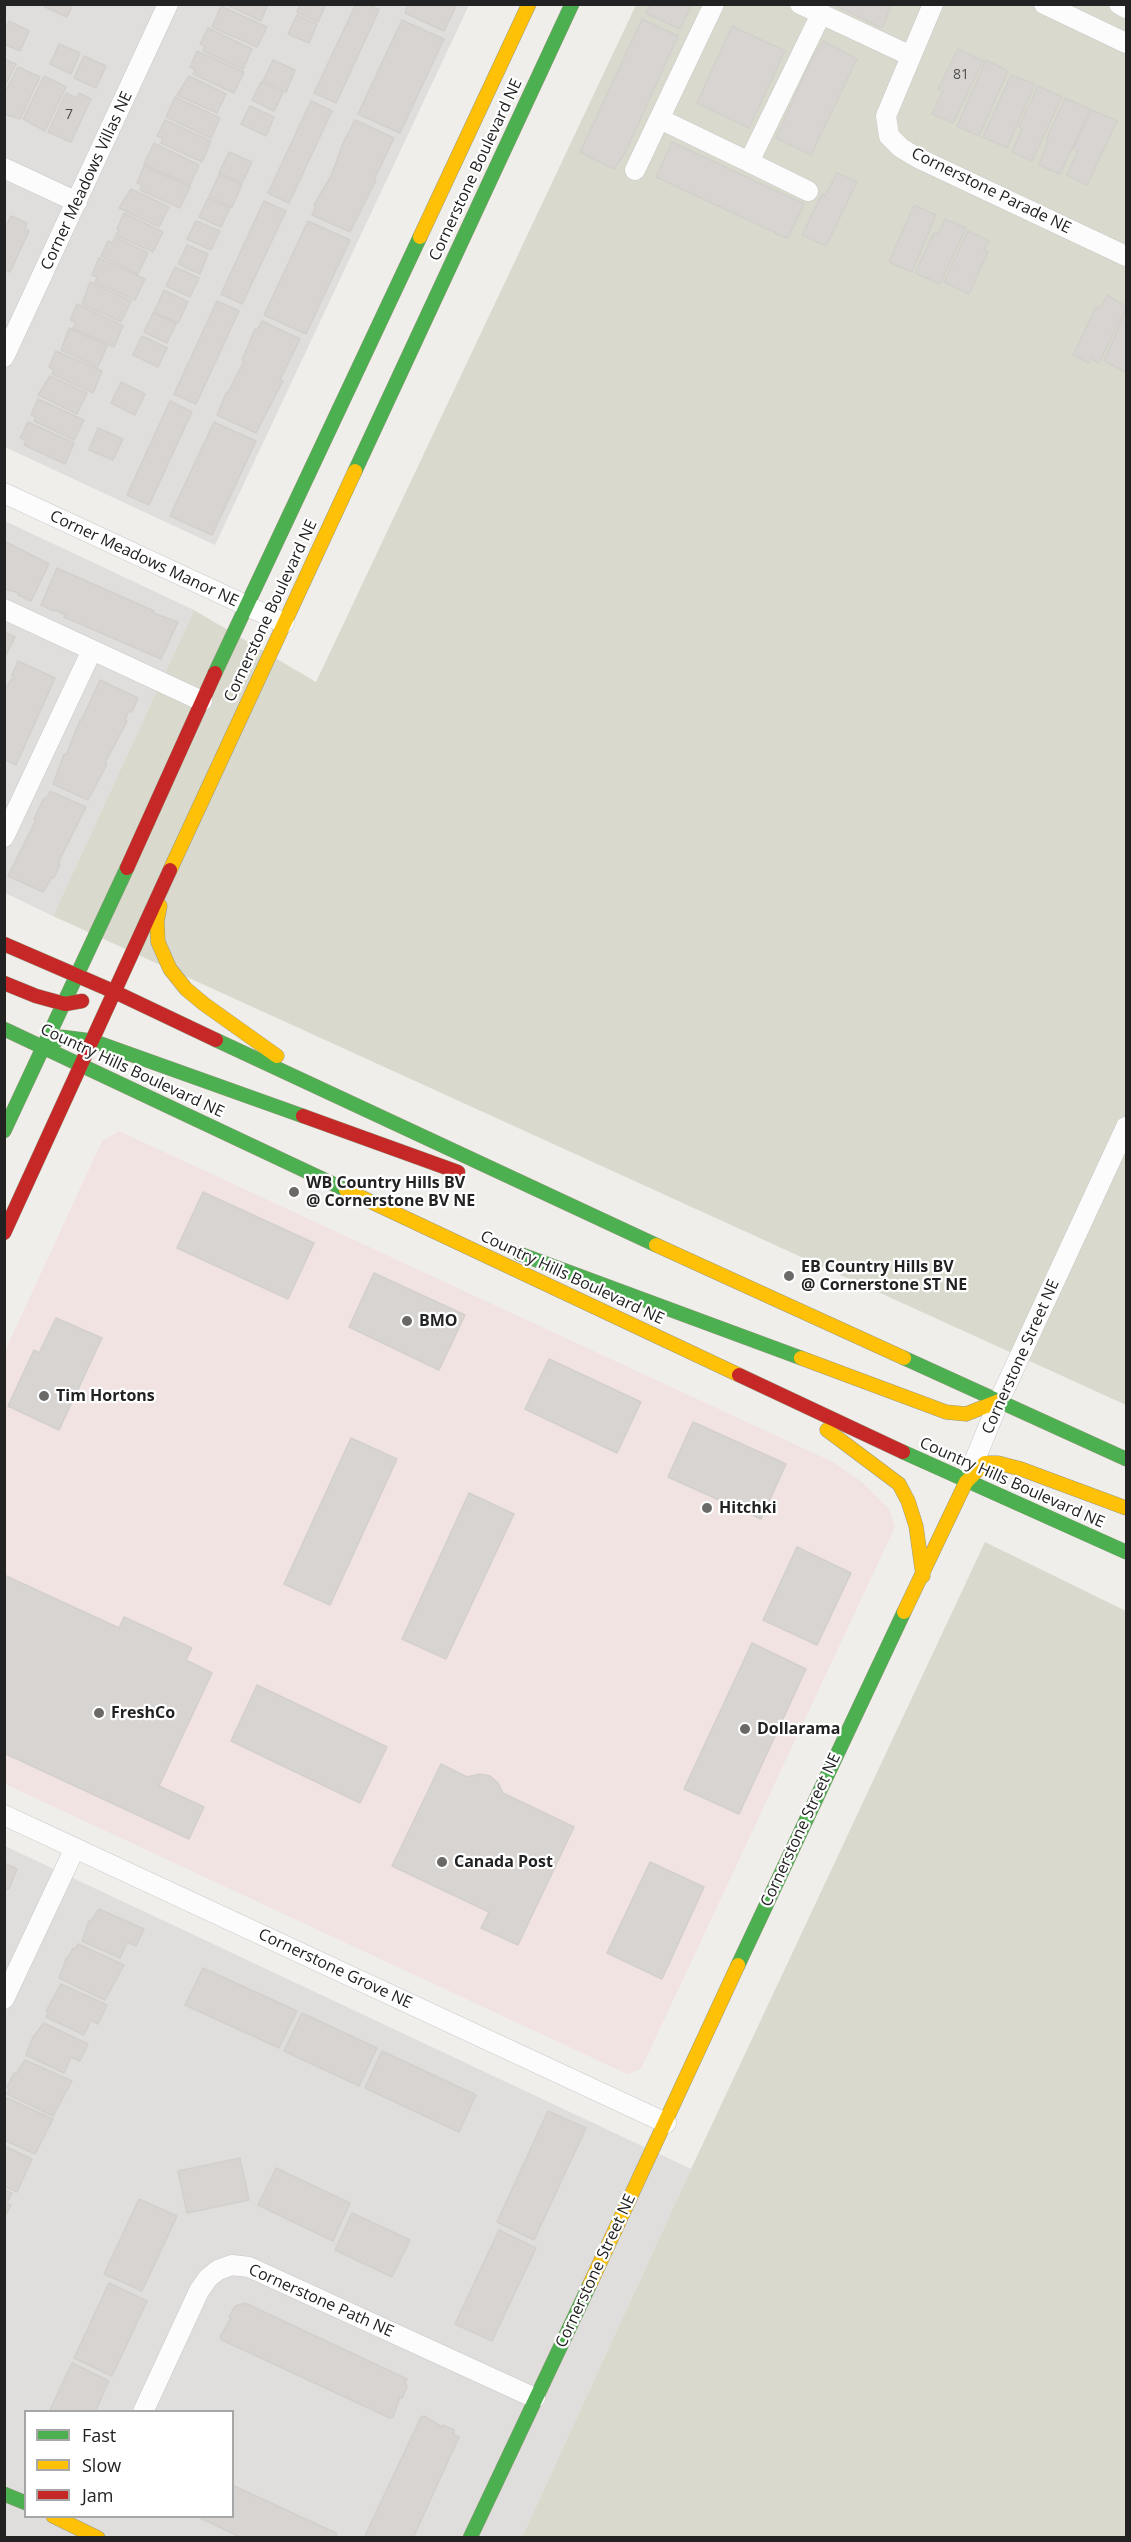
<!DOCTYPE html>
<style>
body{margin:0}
#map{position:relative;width:1131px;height:2542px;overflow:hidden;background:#f0eeeb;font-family:"Open Sans",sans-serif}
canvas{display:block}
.frame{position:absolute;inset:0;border:6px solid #222;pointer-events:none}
.legend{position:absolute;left:24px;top:2410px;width:210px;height:108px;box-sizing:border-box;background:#fff;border:2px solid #a7a7a7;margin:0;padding:8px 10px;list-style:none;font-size:18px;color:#222}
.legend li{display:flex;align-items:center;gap:12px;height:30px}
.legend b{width:30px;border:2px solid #a7a7a7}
</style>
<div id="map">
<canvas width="1131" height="2542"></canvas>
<div class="frame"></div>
<ul class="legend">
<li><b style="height:8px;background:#4caf50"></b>Fast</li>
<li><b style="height:8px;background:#ffc107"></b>Slow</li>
<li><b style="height:8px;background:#c62828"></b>Jam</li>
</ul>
</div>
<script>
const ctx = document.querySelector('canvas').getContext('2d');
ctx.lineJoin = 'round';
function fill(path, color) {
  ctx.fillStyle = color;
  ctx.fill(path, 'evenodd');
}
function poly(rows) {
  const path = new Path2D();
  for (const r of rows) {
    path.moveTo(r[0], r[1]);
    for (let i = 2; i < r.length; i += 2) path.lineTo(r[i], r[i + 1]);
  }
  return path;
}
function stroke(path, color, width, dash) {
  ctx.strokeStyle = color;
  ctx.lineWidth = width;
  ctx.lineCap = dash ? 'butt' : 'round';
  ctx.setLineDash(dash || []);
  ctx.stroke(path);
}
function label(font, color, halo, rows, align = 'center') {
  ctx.font = font + ' "Open Sans",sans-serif';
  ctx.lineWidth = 4.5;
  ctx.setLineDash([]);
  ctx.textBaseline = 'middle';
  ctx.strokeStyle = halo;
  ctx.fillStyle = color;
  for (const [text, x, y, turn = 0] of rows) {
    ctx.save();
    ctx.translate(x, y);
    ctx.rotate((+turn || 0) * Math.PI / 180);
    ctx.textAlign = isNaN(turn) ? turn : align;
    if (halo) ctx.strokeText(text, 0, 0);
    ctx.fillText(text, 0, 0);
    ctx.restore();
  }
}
fill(poly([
 [5,5,469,5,215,545,5,447],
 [5,521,194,610,53,916,5,893],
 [5,1846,691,2169,522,2537,5,2538],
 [26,2412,232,2412,232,2516,26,2516]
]), '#dfdedc');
fill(poly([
 [119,1131,833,1462,862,1482,889,1509,895,1527,641,2069,627,2074,5,1784,5,1351,102,1141]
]), '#f1e3e1');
fill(poly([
 [636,5,1126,5,1126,1405,53,916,194,610,316,682],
 [985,1542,1126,1611,1126,2537,522,2537,691,2169]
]), '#d9d9cd');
const building = poly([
 [47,4,73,4,67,17,45,7,47,4],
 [225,4,268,4,261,21,225,4],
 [300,4,326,4,318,22,297,12,300,4],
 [356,4,367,4,379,10,336,103,314,93,356,4],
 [457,4,444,31,405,13,408,4,457,4],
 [650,4,692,4,680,29,646,13,650,4],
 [832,4,892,4,882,28,832,4],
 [221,6,267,27,257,47,212,27,221,6],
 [297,15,317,24,309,43,288,34,297,15],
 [642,19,678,36,626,151,614,169,580,152,642,19],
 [402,20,444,39,400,133,358,114,402,20],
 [9,21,29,31,20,51,4,44,4,30,9,21],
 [732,26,785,51,749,128,697,103,732,26],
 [208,28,252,49,243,69,203,51,205,46,200,44,208,28],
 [823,41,857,59,811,155,776,138,811,60,823,41],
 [59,44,80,53,71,74,50,64,59,44],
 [958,49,983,61,953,123,932,114,943,91,938,89,958,49],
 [197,51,244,72,234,93,193,74,195,70,190,67,197,51],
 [84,56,106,66,96,88,74,78,84,56],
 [4,59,16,64,4,88,4,59],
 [273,60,295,70,286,92,263,81,273,60],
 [986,60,1008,71,979,136,957,126,986,60],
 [18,67,40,77,20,119,4,114,4,94,18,67],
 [1011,75,1035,84,1007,148,983,137,1011,75],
 [44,76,66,87,45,131,23,119,44,76],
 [189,76,226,94,217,113,177,95,189,76],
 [261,82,283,93,274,111,252,100,261,82],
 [1038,86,1062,97,1032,161,1012,152,1022,129,1019,127,1038,86],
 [66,93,77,98,79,93,91,99,71,142,48,132,66,93],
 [175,97,220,118,211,138,166,117,175,97],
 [1065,98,1090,109,1060,174,1039,165,1048,141,1046,140,1065,98],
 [311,101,332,111,289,203,268,193,311,101],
 [250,106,274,117,266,136,241,124,250,106],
 [1092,110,1117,121,1087,185,1067,175,1078,151,1073,149,1092,110],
 [165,120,211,141,202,162,161,143,163,139,157,136,165,120],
 [355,120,394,138,374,180,376,180,350,232,312,215,316,206,314,205,331,176,344,141,355,120],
 [672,142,804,204,788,238,775,234,776,233,656,177,672,142],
 [154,143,199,165,190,185,144,164,154,143],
 [229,152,252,162,242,183,219,173,229,152],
 [144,166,190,187,180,208,140,190,142,185,137,183,144,166],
 [837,173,857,182,826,246,802,235,822,194,825,196,837,173],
 [219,175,242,185,232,207,209,196,219,175],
 [131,189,169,207,159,227,119,208,131,189],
 [208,198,230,208,221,227,199,217,208,198],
 [264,201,286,211,242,304,221,294,264,201],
 [914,205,936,215,912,272,889,262,914,205],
 [124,213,163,232,153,252,116,235,119,230,117,229,124,213],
 [11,216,27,223,25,229,29,231,10,272,4,269,4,230,11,216],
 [945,219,966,228,940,284,915,273,934,233,938,234,945,219],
 [196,221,220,231,211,250,187,239,196,221],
 [308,221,350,240,306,334,264,315,308,221],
 [968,231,989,241,984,250,988,252,969,294,944,282,968,231],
 [115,237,148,253,138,274,101,256,108,241,112,243,115,237],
 [187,245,208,254,200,274,178,264,187,245],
 [99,258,145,279,135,300,95,282,97,277,92,275,99,258],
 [175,267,199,278,190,297,166,286,175,267],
 [90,282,131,301,121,322,82,304,90,282],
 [164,290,188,302,178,323,154,312,164,290],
 [1107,295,1126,307,1099,363,1091,359,1089,363,1073,355,1096,307,1100,309,1107,295],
 [217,301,239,311,196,404,174,394,217,301],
 [77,304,123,326,114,347,73,328,76,323,70,320,77,304],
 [1126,311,1126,372,1104,361,1126,311],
 [153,313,176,324,167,343,144,332,153,313],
 [262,321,300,339,280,380,283,381,256,433,217,415,226,393,227,394,244,361,242,360,255,329,257,330,262,321],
 [69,328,107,346,98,367,61,350,69,328],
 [142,336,167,348,158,367,133,355,142,336],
 [56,351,102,371,93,393,52,374,54,370,49,367,56,351],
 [50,376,87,393,77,414,38,395,50,376],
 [121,382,145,394,135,415,111,403,121,382],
 [38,399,84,420,74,440,34,421,36,417,31,415,38,399],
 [170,401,192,412,149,505,127,495,170,401],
 [28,422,74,443,65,464,24,445,26,440,20,438,28,422],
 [214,422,256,441,212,535,170,516,214,422],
 [98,428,123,439,113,460,89,450,98,428],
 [4,541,49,564,31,601,18,595,19,593,4,589,4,541],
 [57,568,154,611,153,613,178,622,161,659,64,617,66,615,55,610,54,611,41,605,57,568],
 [4,632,15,637,4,659,4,632],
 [18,661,55,678,16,765,4,759,4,690,14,676,12,675,18,661],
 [100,680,138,698,132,712,129,711,125,720,127,721,105,763,107,764,88,800,53,784,64,754,66,755,80,720,81,721,100,680],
 [50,791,86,807,58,863,60,864,54,878,52,877,43,892,8,876,36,820,34,819,44,798,46,799,50,791],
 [203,1192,314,1243,288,1299,177,1248,203,1192],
 [374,1273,465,1315,439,1370,349,1327,374,1273],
 [56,1318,102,1338,59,1430,8,1406,34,1350,39,1353,56,1318],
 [549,1359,641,1402,617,1453,525,1409,549,1359],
 [693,1422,786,1464,761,1519,668,1477,693,1422],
 [351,1438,397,1459,330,1605,284,1584,351,1438],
 [469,1493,514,1514,446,1659,402,1639,469,1493],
 [797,1547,851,1573,817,1645,763,1620,797,1547],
 [4,1575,119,1628,124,1617,192,1648,186,1660,212,1673,159,1786,204,1807,189,1839,4,1753,4,1575],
 [752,1643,806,1669,739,1814,684,1789,752,1643],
 [257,1685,387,1747,360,1803,231,1741,257,1685],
 [441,1764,467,1777,480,1774,490,1776,498,1783,503,1793,574,1827,518,1945,481,1928,489,1912,392,1866,441,1764],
 [650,1862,704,1887,662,1979,607,1953,650,1862],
 [4,1863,17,1869,9,1889,7,1888,4,1894,4,1863],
 [99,1909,144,1929,136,1946,127,1942,120,1958,82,1941,89,1921,90,1922,99,1909],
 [78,1944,124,1965,105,2000,59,1978,67,1957,68,1958,73,1948,75,1949,78,1944],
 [203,1968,297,2011,279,2048,185,2005,203,1968],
 [61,1984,107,2005,98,2024,91,2020,84,2035,46,2017,48,2012,46,2011,61,1984],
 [302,2013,377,2048,359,2086,284,2051,302,2013],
 [44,2023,88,2044,80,2061,71,2057,64,2073,26,2055,33,2037,44,2023],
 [382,2051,476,2095,459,2132,365,2088,382,2051],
 [25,2060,72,2081,53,2116,7,2094,9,2089,7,2087,14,2073,16,2074,25,2060],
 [7,2098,53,2119,35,2154,4,2140,4,2104,7,2098],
 [548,2111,586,2128,534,2240,497,2222,548,2111],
 [4,2146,32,2159,17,2192,4,2186,4,2146],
 [240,2158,249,2200,187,2213,178,2171,240,2158],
 [276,2168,350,2203,333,2241,258,2205,276,2168],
 [4,2190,12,2193,7,2203,11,2205,6,2215,4,2190],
 [139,2199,177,2216,142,2291,104,2274,139,2199],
 [352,2213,410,2240,392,2277,335,2250,352,2213],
 [499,2230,536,2248,492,2341,455,2324,499,2230],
 [109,2283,147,2301,112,2376,74,2358,109,2283],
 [245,2303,407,2379,405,2383,407,2387,402,2398,400,2397,393,2417,390,2418,222,2340,220,2337,231,2318,229,2317,235,2306,245,2303],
 [72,2363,109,2381,95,2412,49,2412,72,2363],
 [424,2416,442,2427,443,2425,454,2430,454,2435,459,2437,413,2538,364,2538,421,2417,424,2416],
 [232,2485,336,2533,337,2538,242,2538,196,2516,232,2516,232,2485]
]);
fill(building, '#d7d4d2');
stroke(building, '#d3d0cc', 1.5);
const street = poly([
 [800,4,911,56],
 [933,4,886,116,889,136,901,148,918,158,1126,256],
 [1044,4,1126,43],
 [1119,4,1126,8],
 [660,119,749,162,821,14],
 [749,162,808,191],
 [4,168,77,202],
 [635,170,714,4],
 [4,357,168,4],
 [4,493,284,623],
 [4,609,202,701],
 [4,837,92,650],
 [969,1474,999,1401,1126,1127],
 [4,1815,666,2123],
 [4,1999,75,1848],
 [143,2412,199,2291,208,2278,218,2270,232,2265,249,2267,535,2398]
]);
const fast = poly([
 [355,471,572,4],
 [215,673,420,237],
 [4,1029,346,1190],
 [216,1040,656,1245],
 [44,1048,62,1037,93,1041,303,1116],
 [4,1131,127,868],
 [520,1254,801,1358],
 [904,1358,1126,1459],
 [903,1452,1126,1552],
 [738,1965,904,1612],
 [4,2494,26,2503],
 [470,2538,590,2284]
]);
const slow = poly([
 [420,237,529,4],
 [170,870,355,471],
 [160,906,157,921,158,942,170,969,186,989,204,1004,277,1056],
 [346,1190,739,1375],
 [656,1245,904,1358],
 [801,1358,946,1412,966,1414,999,1401],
 [827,1430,899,1484,908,1501,916,1526,923,1576],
 [904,1612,966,1482,985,1463,998,1463,1021,1469,1126,1508],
 [590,2284,738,1965],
 [53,2516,98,2538]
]);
const jam = poly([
 [127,868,215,673],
 [4,944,115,992,216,1040],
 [4,983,36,996,65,1004,82,1001],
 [303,1116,458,1172],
 [4,1233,170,870],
 [739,1375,903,1452]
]);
stroke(street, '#c9c8c7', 21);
stroke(fast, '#999a82', 15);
stroke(slow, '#999a82', 15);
stroke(jam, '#999a82', 15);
stroke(street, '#fdfcfc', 20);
stroke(fast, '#4caf50', 14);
stroke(slow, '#ffc107', 14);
stroke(jam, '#c62828', 14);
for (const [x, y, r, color] of [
 [294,1192,6,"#6a6968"],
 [789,1276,6,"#6a6968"],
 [407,1321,6,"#6a6968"],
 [44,1396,6,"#6a6968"],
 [707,1508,6,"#6a6968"],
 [99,1713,6,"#6a6968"],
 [745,1729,6,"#6a6968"],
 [442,1862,6,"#6a6968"]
]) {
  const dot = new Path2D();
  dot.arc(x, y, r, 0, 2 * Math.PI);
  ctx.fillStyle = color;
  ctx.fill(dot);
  stroke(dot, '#fff', 2);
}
label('14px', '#4f4e4e', null, [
 ["81",961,75],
 ["7",69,115]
]);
label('16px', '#222', '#fff', [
 ["Cornerstone Boulevard NE",476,170,-65],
 ["Corner Meadows Villas NE",87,181,-65],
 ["Cornerstone Parade NE",991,191,26],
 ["Corner Meadows Manor NE",144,559,25],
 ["Cornerstone Boulevard NE",271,611,-65],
 ["Country Hills Boulevard NE",132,1071,25],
 ["Country Hills Boulevard NE",572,1278,25],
 ["Cornerstone Street NE",1021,1357,-66],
 ["Country Hills Boulevard NE",1012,1483,24],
 ["Cornerstone Street NE",801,1830,-65],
 ["Cornerstone Grove NE",335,1969,25],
 ["Cornerstone Street NE",596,2271,-65],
 ["Cornerstone Path NE",321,2301,24]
]);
label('bold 16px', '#222', '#fff', [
 ["WB Country Hills BV",306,1183],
 ["@ Cornerstone BV NE",306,1201],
 ["EB Country Hills BV",801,1267],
 ["@ Cornerstone ST NE",801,1285],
 ["BMO",419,1321],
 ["Tim Hortons",56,1396],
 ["Hitchki",719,1508],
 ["FreshCo",111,1713],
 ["Dollarama",757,1729],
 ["Canada Post",454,1862]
], 'left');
</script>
